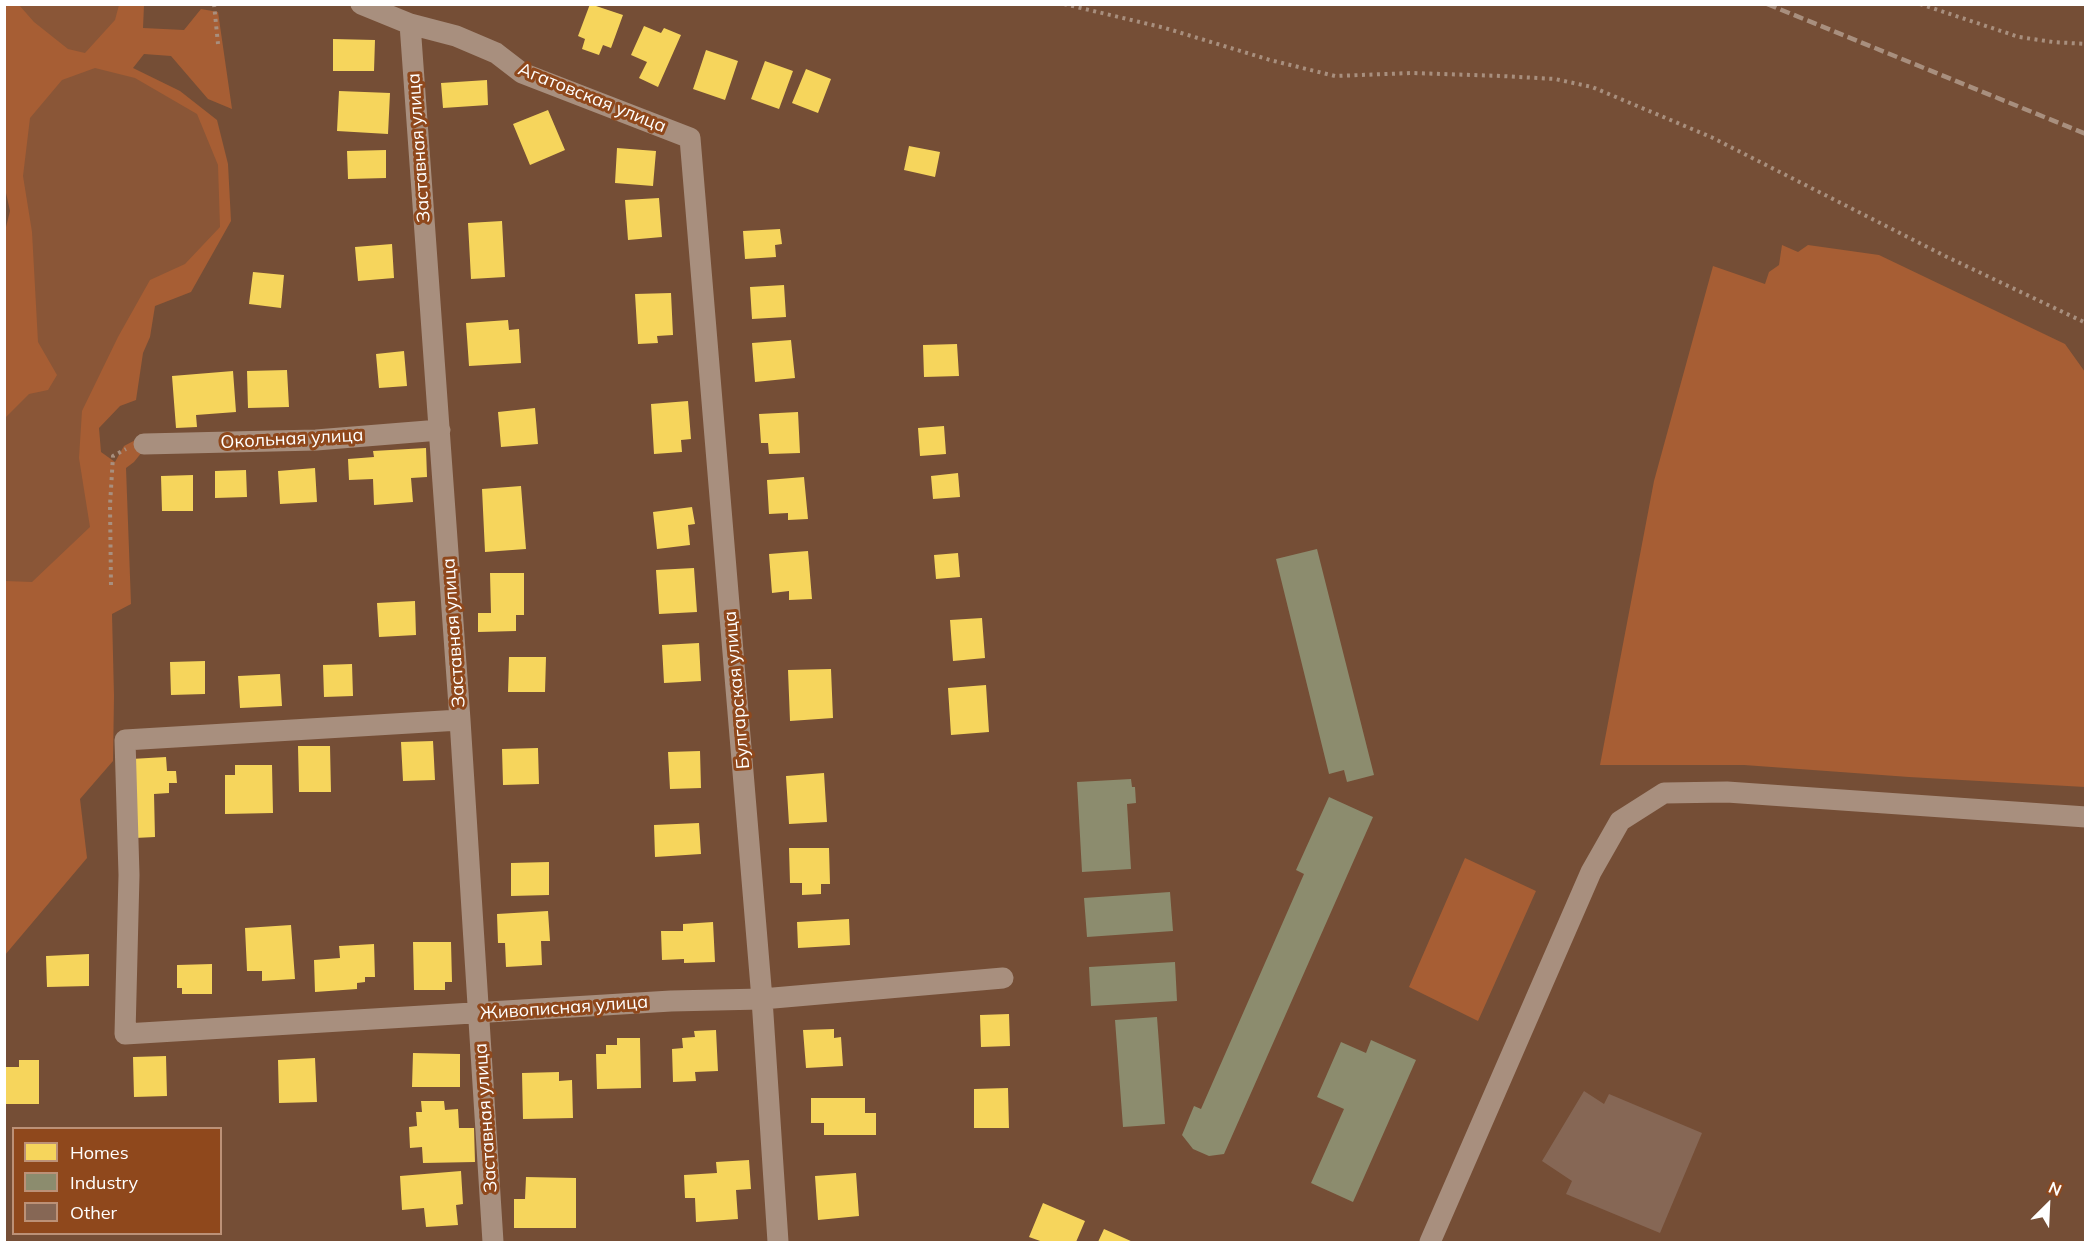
<!DOCTYPE html>
<meta charset="utf-8">
<style>
body{margin:0}
#map{position:relative;width:2090px;height:1247px;overflow:hidden;background:#754e36;font-family:Mulish,sans-serif}
canvas{display:block}
.frame{position:absolute;inset:0;border:6px solid #fff;pointer-events:none}
.legend{position:absolute;left:12px;top:1127px;width:210px;height:108px;box-sizing:border-box;background:#8f481c;border:2px solid #bc9177;margin:0;padding:8px 10px;list-style:none;font-size:18px;color:#fff}
.legend li{display:flex;align-items:center;gap:12px;height:30px}
.legend b{width:30px;border:2px solid #bc9177}
.north{position:absolute;left:2018px;top:1175px;width:60px;height:60px;-webkit-text-stroke:4px #8f481c;paint-order:stroke;rotate:24deg;font-size:16px;font-weight:700;line-height:24px;text-align:center;color:#fff}
.north::after{content:'';display:block;margin:auto;width:21px;height:27px;background:#fff;clip-path:polygon(50% 0,100% 100%,50% 72%,0 100%)}
</style>
<div id="map">
<canvas width="2090" height="1247"></canvas>
<div class="frame"></div>
<ul class="legend">
<li><b style="height:16px;background:#f6d55c"></b>Homes</li>
<li><b style="height:16px;background:#8c8c6e"></b>Industry</li>
<li><b style="height:16px;background:#866755"></b>Other</li>
</ul>
<div class="north">N</div>
</div>
<script>
const ctx = document.querySelector('canvas').getContext('2d');
ctx.lineJoin = 'round';
function fill(path, color) {
  ctx.fillStyle = color;
  ctx.fill(path, 'evenodd');
}
function poly(rows) {
  const path = new Path2D();
  for (const r of rows) {
    path.moveTo(r[0], r[1]);
    for (let i = 2; i < r.length; i += 2) path.lineTo(r[i], r[i + 1]);
  }
  return path;
}
function stroke(path, color, width, dash) {
  ctx.strokeStyle = color;
  ctx.lineWidth = width;
  ctx.lineCap = dash ? 'butt' : 'round';
  ctx.setLineDash(dash || []);
  ctx.stroke(path);
}
function label(font, color, halo, rows, align = 'center') {
  ctx.font = font + ' Mulish,sans-serif';
  ctx.lineWidth = 6;
  ctx.setLineDash([]);
  ctx.textBaseline = 'middle';
  ctx.strokeStyle = halo;
  ctx.fillStyle = color;
  for (const [text, x, y, turn = 0] of rows) {
    ctx.save();
    ctx.translate(x, y);
    ctx.rotate((+turn || 0) * Math.PI / 180);
    ctx.textAlign = isNaN(turn) ? turn : align;
    if (halo) ctx.strokeText(text, 0, 0);
    ctx.fillText(text, 0, 0);
    ctx.restore();
  }
}
fill(poly([
 [5,5,144,5,143,28,184,30,201,9,218,12,232,109,208,99,171,56,144,54,133,68,180,91,217,120,228,164,231,221,191,292,155,306,150,337,143,353,136,400,120,406,99,428,101,452,115,462,124,446,145,435,150,442,134,462,126,468,131,604,112,614,114,696,113,761,80,799,87,858,5,955,4,235,10,211,4,184],
 [1782,245,1798,252,1808,245,1879,255,2065,344,2085,372,2085,787,1909,777,1744,765,1600,765,1654,481,1713,266,1765,284,1769,272,1779,265],
 [1465,858,1536,891,1478,1021,1409,987]
]), '#a75e34');
fill(poly([
 [19,5,119,5,115,20,85,53,68,49,34,22],
 [95,68,135,78,197,114,218,165,220,227,185,264,150,280,118,337,82,411,79,458,90,527,32,582,5,581,5,418,29,394,48,390,57,375,38,342,32,232,23,176,30,118,62,80]
]), '#8a5637');
fill(poly([
 [590,4,623,15,611,48,603,45,599,55,582,49,585,39,578,36],
 [644,26,661,33,664,28,681,35,658,87,639,78,647,62,631,55],
 [333,39,375,40,374,71,333,71],
 [706,50,738,61,725,100,693,89],
 [765,61,793,71,779,109,751,99],
 [806,69,831,79,818,113,792,103],
 [487,80,488,105,443,108,441,83],
 [339,91,390,93,388,134,337,131],
 [548,110,565,150,530,165,513,124],
 [909,146,940,152,935,177,904,170],
 [617,148,656,151,653,186,615,183],
 [386,150,386,178,348,179,347,151],
 [659,198,662,237,628,240,625,200],
 [502,221,505,277,471,279,468,223],
 [780,229,782,244,775,245,776,257,745,259,743,231],
 [392,244,394,278,358,281,355,247],
 [253,272,284,275,281,308,249,304],
 [784,285,786,317,752,319,750,287],
 [671,293,673,335,657,336,658,343,638,344,635,294],
 [508,320,509,330,519,329,521,363,469,366,466,323],
 [791,340,795,378,755,382,752,343],
 [957,344,959,376,924,377,923,345],
 [404,351,407,386,379,388,376,354],
 [287,370,289,407,248,408,247,371],
 [233,371,236,412,196,415,197,427,176,428,172,376],
 [688,401,691,439,681,440,682,452,654,454,651,404],
 [535,408,538,444,501,447,498,412],
 [798,412,800,453,769,454,768,443,761,443,759,414],
 [944,426,946,454,920,456,918,428],
 [426,448,427,477,411,478,413,502,374,505,373,479,349,480,348,459,374,457,373,451],
 [315,468,317,502,280,504,278,471],
 [246,470,247,497,215,498,215,471],
 [958,473,960,497,933,499,931,476],
 [193,475,193,511,162,511,161,476],
 [804,477,808,519,788,520,788,513,769,514,767,480],
 [521,486,526,549,485,552,482,489],
 [692,507,695,524,688,525,690,545,657,549,653,512],
 [808,551,812,599,789,600,789,591,772,593,769,554],
 [958,553,960,577,936,579,934,555],
 [694,568,697,612,659,614,656,570],
 [490,573,524,573,524,615,516,615,516,631,478,632,478,613,491,613],
 [415,601,416,635,379,637,377,603],
 [982,618,985,658,953,661,950,620],
 [699,643,701,681,664,683,662,645],
 [509,657,546,657,545,692,508,692],
 [205,661,205,694,171,695,170,662],
 [352,664,353,696,324,697,323,665],
 [831,669,833,718,790,721,788,670],
 [280,674,282,706,240,708,238,676],
 [986,685,989,732,951,735,948,688],
 [433,741,435,780,403,781,401,742],
 [298,746,330,746,331,792,299,792],
 [538,748,539,784,503,785,502,749],
 [700,751,701,788,670,789,668,752],
 [166,757,167,771,176,771,177,783,169,783,169,793,154,794,155,837,135,838,131,759],
 [235,765,272,765,273,813,225,814,225,775,235,775],
 [824,773,827,822,789,824,786,776],
 [699,823,701,854,655,857,654,825],
 [789,848,829,848,830,884,821,884,821,894,802,895,802,883,790,883],
 [549,862,549,895,511,896,511,863],
 [548,911,550,941,541,941,542,965,506,967,505,943,498,943,497,914],
 [849,919,850,945,798,948,797,922],
 [713,922,715,962,684,963,684,959,662,960,661,931,683,931,683,924],
 [291,925,295,979,262,981,262,971,247,971,245,928],
 [413,942,451,942,452,982,445,982,445,990,414,990],
 [374,944,375,977,365,977,365,982,357,983,357,989,315,992,314,960,340,958,339,946],
 [89,954,89,986,47,987,46,956],
 [212,964,212,994,182,994,182,988,177,988,177,965],
 [1009,1014,1010,1046,981,1047,980,1015],
 [834,1029,834,1038,841,1037,843,1066,806,1068,803,1030],
 [716,1030,718,1071,695,1072,696,1081,673,1082,672,1049,683,1048,682,1038,695,1037,694,1031],
 [617,1038,640,1038,641,1088,597,1089,596,1054,606,1054,606,1045,617,1045],
 [413,1053,460,1054,460,1087,412,1087],
 [166,1056,167,1096,134,1097,133,1057],
 [315,1058,317,1102,279,1103,278,1060],
 [19,1060,39,1060,39,1104,4,1104,4,1067,19,1067],
 [559,1072,559,1081,572,1080,573,1118,523,1119,522,1073],
 [1008,1088,1009,1128,974,1128,974,1089],
 [811,1098,865,1098,865,1113,876,1113,876,1135,824,1135,824,1123,811,1123],
 [421,1101,444,1101,445,1110,458,1109,459,1128,474,1128,475,1162,423,1163,422,1147,410,1148,409,1127,417,1126,416,1112,422,1112],
 [749,1160,751,1189,736,1190,738,1219,696,1222,695,1198,685,1198,684,1175,717,1173,716,1162],
 [461,1171,463,1204,456,1205,458,1225,426,1227,424,1208,402,1210,400,1176],
 [856,1173,859,1216,818,1220,815,1176],
 [526,1177,576,1178,576,1228,514,1228,514,1199,525,1199],
 [1043,1203,1085,1221,1076,1242,1043,1242,1029,1237],
 [1104,1229,1133,1242,1098,1242]
]), '#f6d55c');
fill(poly([
 [1317,549,1374,775,1347,782,1344,770,1329,774,1276,559],
 [1131,779,1132,787,1135,787,1136,803,1127,804,1131,869,1082,872,1077,782],
 [1329,797,1373,817,1224,1154,1209,1156,1193,1149,1182,1135,1194,1106,1201,1109,1304,874,1296,870],
 [1170,892,1173,931,1087,937,1084,898],
 [1175,962,1177,1001,1091,1006,1089,967],
 [1157,1017,1165,1124,1123,1127,1115,1020],
 [1371,1040,1416,1060,1353,1202,1311,1183,1344,1109,1317,1097,1341,1042,1366,1053]
]), '#8c8c6e');
fill(poly([
 [1584,1091,1604,1104,1609,1094,1702,1133,1660,1233,1566,1194,1572,1181,1542,1161]
]), '#866755');
stroke(poly([
 [214,4,218,44],
 [1064,4,1165,28,1270,60,1335,76,1412,73,1501,76,1555,79,1592,87,1711,137,1945,256,2086,323],
 [1920,4,2019,37,2053,42,2086,44],
 [111,585,110,505,113,456,126,449]
]), '#a88f7e', 4, [3, 4.5]);
stroke(poly([
 [361,4,410,24,456,36,496,53,522,73,690,138,762,999,778,1242],
 [410,24,460,720,493,1242],
 [144,444,316,440,440,430],
 [460,720,125,740,129,875,125,1034,671,1001,762,999,1003,978],
 [1430,1242,1591,872,1620,821,1664,793,1727,792,2086,817]
]), '#a88f7e', 21);
stroke(poly([
 [1767,4,2086,134]
]), '#a88f7e', 4.5, [10, 4.5]);
label('18px', '#fff', '#8f481c', [
 ["Агатовская улица",592,98,22],
 ["Заставная улица",419,148,-94],
 ["Окольная улица",292,439,-3],
 ["Заставная улица",454,633,-94],
 ["Булгарская улица",737,690,-95],
 ["Живописная улица",564,1008,-4],
 ["Заставная улица",486,1118,-94]
]);
</script>
